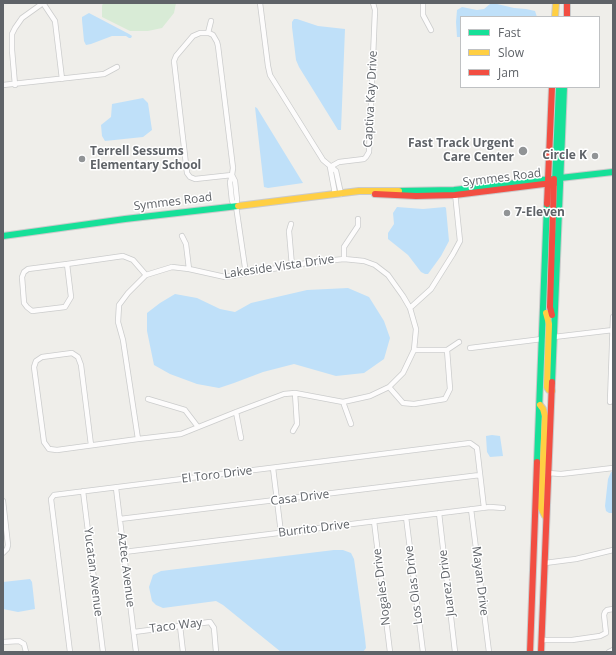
<!DOCTYPE html>
<style>
body{margin:0}
#map{position:relative;width:616px;height:655px;overflow:hidden;background:#efeeea;font-family:"Open Sans",sans-serif}
canvas{display:block}
.frame{position:absolute;inset:0;border:4px solid #5f6368;pointer-events:none}
.legend{position:absolute;left:460px;top:16px;width:140px;height:72px;box-sizing:border-box;background:#fff;border:1px solid #bfc1c3;margin:0;padding:5px 7px;list-style:none;font-size:12px;color:#5f6368}
.legend li{display:flex;align-items:center;gap:8px;height:20px}
.legend b{width:20px;border:1px solid #bfc1c3}
</style>
<div id="map">
<canvas width="616" height="655"></canvas>
<div class="frame"></div>
<ul class="legend">
<li><b style="height:5px;background:#16e098"></b>Fast</li>
<li><b style="height:5px;background:#ffcf43"></b>Slow</li>
<li><b style="height:5px;background:#f24e42"></b>Jam</li>
</ul>
</div>
<script>
const ctx = document.querySelector('canvas').getContext('2d');
ctx.lineJoin = 'round';
function fill(path, color) {
  ctx.fillStyle = color;
  ctx.fill(path, 'evenodd');
}
function poly(rows) {
  const path = new Path2D();
  for (const r of rows) {
    path.moveTo(r[0], r[1]);
    for (let i = 2; i < r.length; i += 2) path.lineTo(r[i], r[i + 1]);
  }
  return path;
}
function stroke(path, color, width, dash) {
  ctx.strokeStyle = color;
  ctx.lineWidth = width;
  ctx.lineCap = dash ? 'butt' : 'round';
  ctx.setLineDash(dash || []);
  ctx.stroke(path);
}
function label(font, color, halo, rows, align = 'center') {
  ctx.font = font + ' "Open Sans",sans-serif';
  ctx.lineWidth = 3;
  ctx.setLineDash([]);
  ctx.textBaseline = 'middle';
  ctx.strokeStyle = halo;
  ctx.fillStyle = color;
  for (const [text, x, y, turn = 0] of rows) {
    ctx.save();
    ctx.translate(x, y);
    ctx.rotate((+turn || 0) * Math.PI / 180);
    ctx.textAlign = isNaN(turn) ? turn : align;
    if (halo) ctx.strokeText(text, 0, 0);
    ctx.fillText(text, 0, 0);
    ctx.restore();
  }
}
fill(poly([
 [103,3,176,3,174,13,162,28,148,31,130,31,102,17,102,6]
]), '#d8ebd6');
fill(poly([
 [490,4,497,4,514,8,526,9,535,11,537,17,461,17,461,37,457,37,456,22,457,10,462,7,477,10,484,9],
 [89,13,129,34,132,36,131,38,129,38,126,36,112,36,91,44,86,45,84,41,82,20,82,17],
 [294,19,297,19,318,26,345,29,341,130,338,130,299,67,296,60,292,27,292,22],
 [143,98,148,103,152,130,143,137,105,141,102,136,101,125,111,117,112,104],
 [255,107,257,108,303,183,268,188,264,187],
 [397,207,423,209,445,207,446,208,449,241,441,256,428,274,425,274,421,272,408,255,388,239,388,233,394,224,393,213],
 [348,288,369,297,384,321,390,338,384,359,364,373,336,376,294,364,263,372,234,383,219,388,197,384,170,374,154,365,147,331,147,313,160,303,175,294,197,298,220,309,235,312,251,303,307,290],
 [492,435,500,436,503,456,490,457,487,452,486,436],
 [611,472,613,472,613,513,609,513,606,511,605,506,608,479],
 [334,550,343,550,351,553,354,559,365,638,366,648,363,652,281,652,223,605,216,601,163,608,156,605,152,601,149,587,153,575,161,571],
 [30,579,32,582,35,609,18,612,3,609,3,582]
]), '#bfe0f9');
const street = poly([
 [43,3,55,21,62,79],
 [260,3,268,66,270,75,323,160,336,171,341,194],
 [423,3,423,15,431,30],
 [208,33,211,21],
 [3,85,104,74,117,67],
 [15,85,12,50,12,34,15,28,22,18,43,3],
 [330,167,339,162,364,159,366,157,369,152,375,10,373,3],
 [330,167,335,194],
 [232,175,195,179,190,177,187,173,174,61,176,56,193,36,200,33,209,33,213,35,217,42,218,46,233,168,232,175,230,182,232,201,236,206],
 [232,175,235,181,237,200,236,206,246,274],
 [291,224,289,231,292,266],
 [182,236,186,244,189,269],
 [344,259,364,261,375,265,388,275,403,296,410,308,416,329,414,350,403,373,389,387,370,396,343,402,295,393,284,394,236,412,181,434,138,439,123,340,118,322,119,305,128,293,146,275,172,267,189,269,225,277,307,263,344,259],
 [344,259,344,247,358,226,358,219],
 [67,264,71,297,65,307,32,311,27,307,24,303,22,277,24,272,28,269,67,264],
 [67,264,123,256,133,260,146,275],
 [410,308,431,289,453,254,460,241,455,193],
 [554,337,613,330],
 [470,348,542,339],
 [414,350,447,350,459,342],
 [389,387,403,403,414,404,445,399,450,389,447,350],
 [148,399,185,410,198,427],
 [343,402,351,424],
 [610,402,613,317],
 [236,412,241,438],
 [293,431,297,424,295,393],
 [91,445,81,365,78,357,72,353,42,357,36,361,34,367,44,442,49,449,57,450,138,439],
 [273,468,281,533],
 [548,473,561,474,613,468],
 [116,488,136,652],
 [83,491,103,652],
 [3,501,8,545,7,549,3,553],
 [471,509,489,652],
 [439,513,455,652],
 [406,517,423,652],
 [120,519,480,475],
 [374,521,390,652],
 [124,552,490,507,503,508],
 [545,563,576,559,613,550],
 [180,626,183,652],
 [134,632,210,622,214,628,216,652],
 [542,640,572,640,600,636,606,633,604,615,605,612,607,610,613,609],
 [3,642,19,641,24,644,26,652],
 [70,652,51,499,54,495,470,443,477,448,484,508],
 [609,652,613,650]
]);
const fast = poly([
 [555,183,559,87],
 [399,191,454,190,613,172],
 [3,236,125,219,238,206],
 [552,382,564,87],
 [537,462,547,204]
]);
const slow = poly([
 [555,17,556,3],
 [238,206,359,191,399,191],
 [546,313,549,324,547,387,549,390,552,391],
 [540,405,543,409,545,416,541,508,545,516]
]);
const jam = poly([
 [567,3,567,17],
 [375,194,416,196,455,195,552,183],
 [547,204,552,87],
 [552,315,550,307,554,179],
 [530,652,537,462],
 [541,652,552,382]
]);
stroke(street, '#cbcccc', 6);
stroke(fast, '#cacacb', 8);
stroke(slow, '#cacacb', 8);
stroke(jam, '#cacacb', 8);
stroke(street, '#fdfcfc', 4.5);
stroke(fast, '#16e098', 6);
stroke(slow, '#ffcf43', 6);
stroke(jam, '#f24e42', 6);
for (const [x, y, r, color] of [
 [523,151,5,"#919496"],
 [595,156,4,"#919496"],
 [82,159,4,"#919496"],
 [507,213,4,"#919496"]
]) {
  const dot = new Path2D();
  dot.arc(x, y, r, 0, 2 * Math.PI);
  ctx.fillStyle = color;
  ctx.fill(dot);
  stroke(dot, '#fff', 1.5);
}
label('12px', '#5f6368', '#fff', [
 ["Captiva Kay Drive",371,99,-87],
 ["Symmes Road",502,178,-7],
 ["Symmes Road",173,202,-7],
 ["Lakeside Vista Drive",279,267,-8],
 ["El Toro Drive",217,475,-7],
 ["Casa Drive",300,498,-7],
 ["Burrito Drive",314,529,-7],
 ["Aztec Avenue",126,570,83],
 ["Yucatan Avenue",93,572,83],
 ["Mayan Drive",480,581,83],
 ["Juarez Drive",447,583,-97],
 ["Los Olas Drive",414,585,-97],
 ["Nogales Drive",382,587,-97],
 ["Taco Way",176,626,-7]
]);
label('bold 12px', '#5f6368', '#fff', [
 ["Fast Track Urgent",514,144],
 ["Care Center",514,158],
 ["Terrell Sessums",90,152,"left"],
 ["Elementary School",90,166,"left"],
 ["Circle K",587,156],
 ["7-Eleven",515,213,"left"]
], 'right');
</script>
